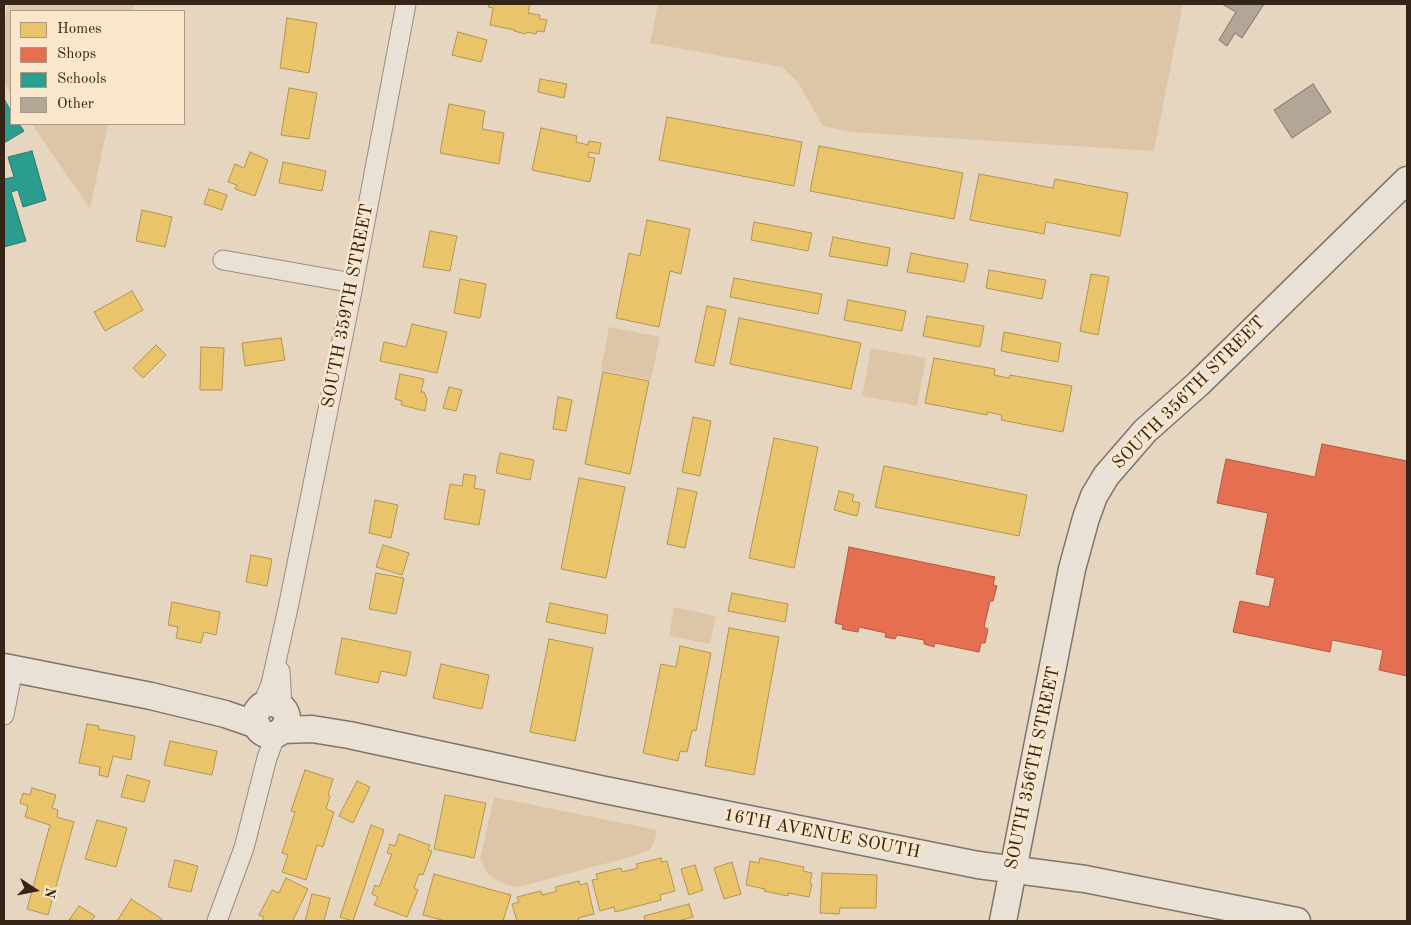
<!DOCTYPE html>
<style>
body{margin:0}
#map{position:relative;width:1411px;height:925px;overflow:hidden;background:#e6d5bf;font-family:"Old Standard TT",serif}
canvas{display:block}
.frame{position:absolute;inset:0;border:5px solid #342516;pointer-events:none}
.legend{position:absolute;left:10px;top:10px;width:175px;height:115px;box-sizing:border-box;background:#fae6ca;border:1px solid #ab9982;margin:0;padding:6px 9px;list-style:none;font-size:15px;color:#342516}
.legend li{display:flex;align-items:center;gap:10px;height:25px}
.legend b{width:25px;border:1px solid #ab9982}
.north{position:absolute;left:10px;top:865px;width:50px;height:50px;-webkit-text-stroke:4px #fae6ca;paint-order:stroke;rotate:101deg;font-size:14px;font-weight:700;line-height:20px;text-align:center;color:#342516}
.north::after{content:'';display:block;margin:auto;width:18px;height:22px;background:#342516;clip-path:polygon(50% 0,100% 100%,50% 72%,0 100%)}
</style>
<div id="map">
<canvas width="1411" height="925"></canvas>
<div class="frame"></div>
<ul class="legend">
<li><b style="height:14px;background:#e9c46a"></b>Homes</li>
<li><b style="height:14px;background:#e76f51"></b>Shops</li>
<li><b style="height:14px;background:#2a9d8f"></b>Schools</li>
<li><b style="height:14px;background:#b2a697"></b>Other</li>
</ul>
<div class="north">N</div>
</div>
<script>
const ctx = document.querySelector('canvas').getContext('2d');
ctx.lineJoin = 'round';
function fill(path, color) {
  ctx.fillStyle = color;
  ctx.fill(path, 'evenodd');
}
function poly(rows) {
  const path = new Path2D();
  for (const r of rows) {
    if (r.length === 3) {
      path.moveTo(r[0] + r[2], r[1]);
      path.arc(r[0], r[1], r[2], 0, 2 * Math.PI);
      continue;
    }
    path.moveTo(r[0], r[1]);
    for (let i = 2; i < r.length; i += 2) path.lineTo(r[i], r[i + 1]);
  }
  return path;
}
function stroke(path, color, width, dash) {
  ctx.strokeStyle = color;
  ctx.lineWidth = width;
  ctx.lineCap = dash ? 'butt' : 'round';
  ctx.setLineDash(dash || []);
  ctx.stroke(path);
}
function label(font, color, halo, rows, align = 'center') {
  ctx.font = font + ' "Old Standard TT",serif';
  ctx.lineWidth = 5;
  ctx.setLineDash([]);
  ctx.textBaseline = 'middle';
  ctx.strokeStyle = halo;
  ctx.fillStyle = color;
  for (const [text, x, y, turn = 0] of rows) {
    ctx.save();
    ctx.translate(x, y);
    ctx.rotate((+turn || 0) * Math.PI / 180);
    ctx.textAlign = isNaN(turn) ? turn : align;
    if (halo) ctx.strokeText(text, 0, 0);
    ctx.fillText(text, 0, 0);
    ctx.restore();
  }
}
fill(poly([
 [8,4,134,4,132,11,11,11,11,93,4,82,4,26],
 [658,4,1183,4,1154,151,851,132,823,126,797,81,782,67,650,43],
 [32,124,108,124,90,209],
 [609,327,660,337,651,380,601,370],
 [871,348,926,358,917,406,862,396],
 [674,607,716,616,710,644,669,636],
 [494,797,657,830,654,843,649,850,637,855,518,887,508,885,498,881,488,874,480,859]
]), '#ddc6a7');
const homes = poly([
 [489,4,530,4,528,13,540,15,539,19,547,20,544,32,537,31,536,34,527,32,526,34,514,31,515,30,490,25,493,8,488,7,489,4],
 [287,18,317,23,309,73,280,68,287,18],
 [458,32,487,40,481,62,452,55,458,32],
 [540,79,567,84,564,98,538,92,540,79],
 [289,88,317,93,309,139,281,135,289,88],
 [449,104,485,111,482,129,504,133,499,164,440,153,449,104],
 [667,117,802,142,794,186,659,160,667,117],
 [541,128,577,136,576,142,588,145,589,141,601,143,599,154,589,152,588,157,595,158,590,182,532,170,541,128],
 [819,146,963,173,954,219,810,191,819,146],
 [250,152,268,160,255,196,235,189,237,185,228,182,235,164,244,168,250,152],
 [283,162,326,171,322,191,279,183,283,162],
 [979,174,1053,188,1055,179,1128,193,1120,236,1046,222,1044,234,970,220,979,174],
 [209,189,227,195,222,210,204,204,209,189],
 [142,210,172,217,165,247,136,241,142,210],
 [647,220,690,229,681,274,670,271,659,327,616,318,629,253,640,256,647,220],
 [754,222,812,233,808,251,751,240,754,222],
 [430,231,457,236,450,271,423,267,430,231],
 [833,237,890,248,887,266,829,256,833,237],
 [911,253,968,264,964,282,907,272,911,253],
 [989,270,1046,280,1042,299,986,288,989,270],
 [1091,274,1109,277,1098,335,1080,331,1091,274],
 [734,278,822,294,818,314,730,297,734,278],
 [460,279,486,284,480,318,454,313,460,279],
 [132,291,143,310,105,331,94,312,132,291],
 [848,300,906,311,902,331,844,320,848,300],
 [707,306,726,310,714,366,695,362,707,306],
 [927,316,984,326,980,347,923,336,927,316],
 [739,318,861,343,851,389,730,364,739,318],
 [412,324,447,332,437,373,380,361,384,342,406,347,412,324],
 [1004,332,1061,343,1058,362,1001,351,1004,332],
 [281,338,285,360,245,366,242,343,281,338],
 [156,345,166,355,143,378,133,368,156,345],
 [201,347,224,348,222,390,200,390,201,347],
 [934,358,995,369,994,375,1009,378,1010,375,1072,386,1063,432,1001,420,1002,415,987,412,987,415,925,403,934,358],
 [603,372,649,381,630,474,585,464,603,372],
 [400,374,424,379,421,392,424,392,427,399,425,411,401,405,402,401,395,399,400,374],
 [449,387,462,390,456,411,443,408,449,387],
 [558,397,572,400,566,431,553,429,558,397],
 [693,417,711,421,700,476,682,472,693,417],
 [774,438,818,447,794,568,749,558,774,438],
 [500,453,534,460,530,480,496,473,500,453],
 [884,466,1027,495,1019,536,875,507,884,466],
 [464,474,476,476,474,488,485,490,479,525,444,519,450,484,462,486,464,474],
 [579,478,625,487,606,578,561,569,579,478],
 [678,488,697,492,685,548,667,544,678,488],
 [839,491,854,495,852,501,860,503,857,516,834,510,839,491],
 [375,500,398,505,391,538,369,533,375,500],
 [383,545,409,553,402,575,376,567,383,545],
 [251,555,272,559,267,586,246,582,251,555],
 [376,573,404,578,396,614,369,609,376,573],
 [732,593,788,604,785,622,728,611,732,593],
 [172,602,220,612,216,635,204,632,201,643,176,638,178,627,168,625,172,602],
 [550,603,608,615,605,634,546,622,550,603],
 [729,628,779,637,754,775,705,766,729,628],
 [342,638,411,652,406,676,381,671,378,683,335,674,342,638],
 [549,639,593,648,575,741,530,732,549,639],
 [680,646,711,653,696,731,692,730,687,752,680,751,678,761,643,753,661,664,676,667,680,646],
 [441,664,489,675,482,709,433,698,441,664],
 [87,724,99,726,98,729,135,736,131,760,113,756,108,777,99,775,100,767,79,763,87,724],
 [170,741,217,751,212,775,164,765,170,741],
 [305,770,333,779,328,795,330,796,326,809,334,812,323,847,317,845,306,880,282,872,288,855,282,853,295,812,291,811,305,770],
 [127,775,150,781,144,802,121,797,127,775],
 [357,781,370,787,353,823,339,816,357,781],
 [32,788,56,795,52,808,58,810,57,817,74,822,48,915,27,909,50,825,25,817,28,806,20,803,23,793,30,795,32,788],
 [445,795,486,803,474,858,434,849,445,795],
 [97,820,127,828,116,867,85,859,97,820],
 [371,825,384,830,353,921,352,921,340,917,371,825],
 [399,834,430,845,428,850,432,851,423,875,419,874,414,888,418,890,407,917,374,905,378,897,372,894,375,885,379,887,392,854,387,853,390,844,395,846,399,834],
 [661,858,662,862,667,861,675,891,660,895,661,900,615,912,614,907,600,911,592,880,598,879,596,874,621,868,622,872,638,868,636,864,661,858],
 [760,858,804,867,803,871,812,873,810,883,812,884,809,897,788,893,788,896,764,891,765,889,746,885,750,861,759,863,760,858],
 [175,860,198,866,191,892,168,887,175,860],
 [732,862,741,894,724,899,714,868,732,862],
 [695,865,703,890,689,895,681,869,695,865],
 [822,873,877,875,876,908,840,908,839,914,820,913,822,873],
 [434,874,511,895,503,921,446,921,423,915,434,874],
 [286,878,308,889,293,920,296,921,262,921,264,917,259,915,272,890,279,893,286,878],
 [579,881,580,885,587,883,594,914,578,918,579,921,517,921,512,904,519,902,517,897,541,891,542,895,557,891,555,887,579,881],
 [312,894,330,898,324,921,305,921,312,894],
 [131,899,162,919,161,921,117,921,131,899],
 [689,904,693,917,678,921,645,921,644,916,689,904],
 [79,906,95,916,91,921,69,920,79,906]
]);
fill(homes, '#e9c46a');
stroke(homes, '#b39451', 1);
const shops = poly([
 [1322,444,1407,461,1407,676,1379,670,1383,650,1332,640,1330,652,1233,632,1240,601,1269,607,1275,578,1256,574,1268,513,1217,503,1226,459,1315,477,1322,444],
 [849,547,995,577,993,585,997,586,993,601,990,601,984,627,988,629,985,643,981,643,979,652,935,643,934,647,924,644,924,640,897,635,895,639,885,637,886,633,859,627,858,632,842,629,843,625,835,623,849,547]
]);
fill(shops, '#e76f51');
stroke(shops, '#b1593f', 1);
const schools = poly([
 [4,99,11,111,11,124,19,124,24,131,4,143,4,99],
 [32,151,46,200,23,207,18,190,11,192,26,241,4,247,4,179,14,177,8,157,32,151]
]);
fill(schools, '#2a9d8f');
stroke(schools, '#2d796b', 1);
const building = poly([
 [1222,4,1264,4,1242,38,1235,33,1227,46,1219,40,1236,12,1222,4],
 [1313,84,1331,112,1292,138,1274,110,1313,84]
]);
fill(building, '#b2a697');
stroke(building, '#7f7468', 1);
const street = poly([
 [223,260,353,283],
 [280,671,282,706],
 [262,706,271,684,288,608,351,296,406,4],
 [4,715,13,669],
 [217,921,244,848,267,758,276,734]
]);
const secondary = poly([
 [4,667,151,696,225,714,257,725],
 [271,719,16],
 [282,730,312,729,349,735,600,789,978,865,1085,879,1297,921],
 [1003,921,1072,569,1086,518,1094,496,1106,476,1145,431,1198,384,1407,180]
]);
stroke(street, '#988c7e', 21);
stroke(secondary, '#7f7468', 29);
stroke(street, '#e9e1d6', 19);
stroke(secondary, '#e9e1d6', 26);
label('18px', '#342516', '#fae6ca', [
 ["SOUTH 359TH STREET",348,306,-79],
 ["SOUTH 356TH STREET",1189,393,-45],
 ["SOUTH 356TH STREET",1033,768,-78],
 ["16TH AVENUE SOUTH",822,834,11]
]);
</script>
